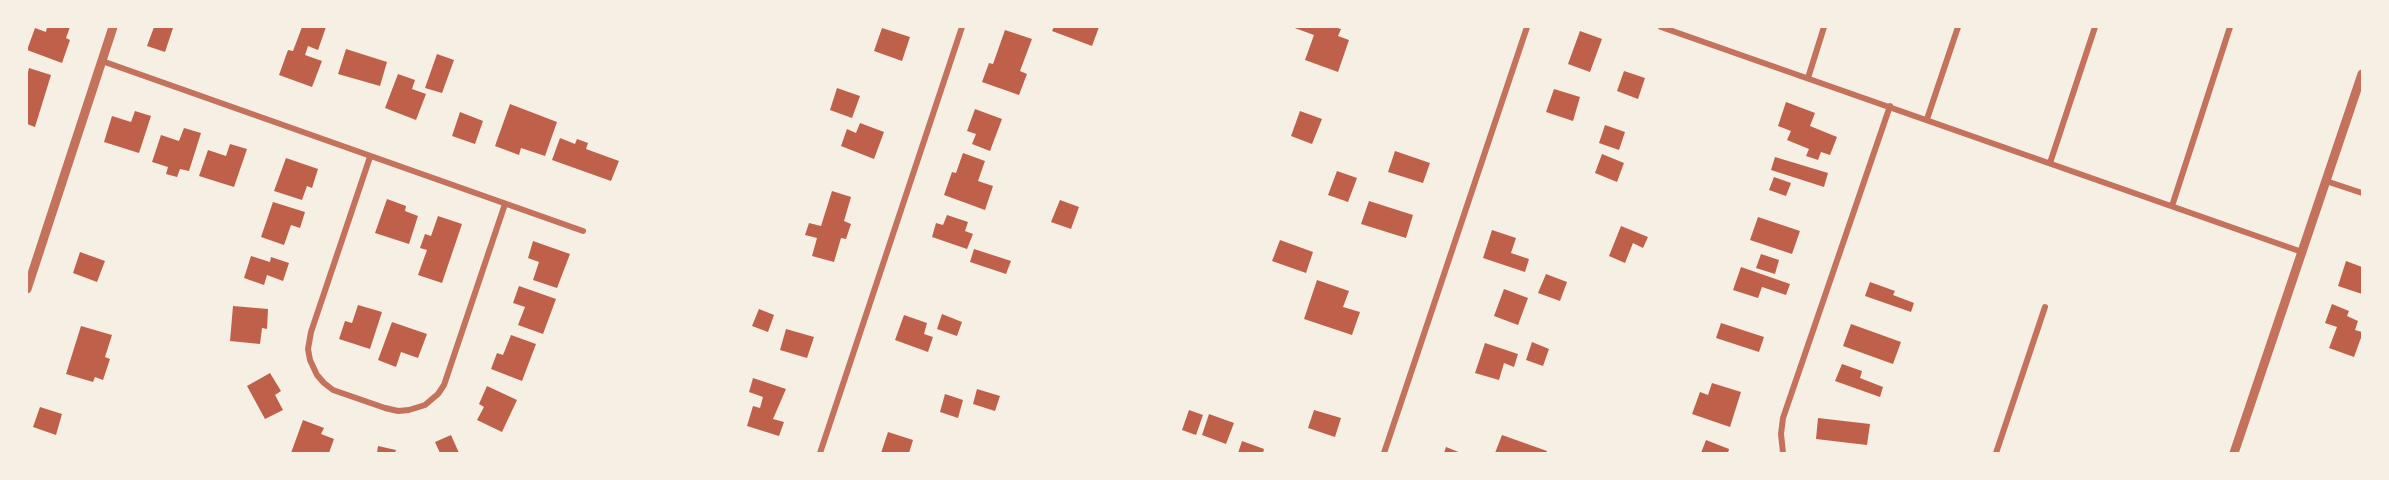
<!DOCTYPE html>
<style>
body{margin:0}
#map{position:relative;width:2389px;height:480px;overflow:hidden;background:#f6efe4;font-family:"Archivo Narrow",sans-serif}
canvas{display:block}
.frame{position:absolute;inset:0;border:28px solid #f6efe4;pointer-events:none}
</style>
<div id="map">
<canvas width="2389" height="480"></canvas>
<div class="frame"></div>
</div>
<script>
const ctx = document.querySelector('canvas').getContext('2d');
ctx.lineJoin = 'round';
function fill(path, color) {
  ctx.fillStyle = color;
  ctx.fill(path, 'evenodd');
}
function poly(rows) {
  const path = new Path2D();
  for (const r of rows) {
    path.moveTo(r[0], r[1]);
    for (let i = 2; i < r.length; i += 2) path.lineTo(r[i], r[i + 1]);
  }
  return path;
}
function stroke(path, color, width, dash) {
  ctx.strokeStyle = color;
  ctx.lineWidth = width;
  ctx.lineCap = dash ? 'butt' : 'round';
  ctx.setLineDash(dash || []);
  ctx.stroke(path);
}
fill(poly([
 [47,27,70,27,66,38,70,40,62,63,27,50,35,28,46,32],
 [154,27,173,28,165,52,147,46],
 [302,27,326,27,318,50,308,46,305,55,322,61,312,87,279,75,288,50,293,51],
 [1054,27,1099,27,1092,46,1052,31],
 [1292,27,1334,27,1341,29,1338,36,1349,40,1338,72,1305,60,1314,35],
 [882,28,910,37,902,61,874,51],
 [1005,30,1032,39,1020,71,1027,74,1019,95,982,82,989,63,993,64],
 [1580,31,1602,39,1590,72,1568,64],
 [346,49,387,62,380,86,338,74],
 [437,54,454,60,442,93,425,88],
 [29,68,51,75,35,127,27,124,27,76],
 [1624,71,1645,78,1638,99,1617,91],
 [398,74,415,80,412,89,426,94,416,120,385,108],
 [837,88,860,96,852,118,830,110],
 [1554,89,1580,97,1573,121,1546,112],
 [1786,102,1815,113,1810,126,1837,137,1830,155,1821,152,1818,160,1806,156,1809,149,1787,140,1791,131,1778,126],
 [510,104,557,122,545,156,521,148,519,155,495,146],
 [975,109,1002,119,990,151,972,144,976,134,967,131],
 [135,111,151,116,139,153,104,142,112,116,131,122],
 [1300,111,1322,119,1312,144,1291,136],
 [460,112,483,121,475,144,452,136],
 [860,123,884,132,874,159,841,146,847,129,856,133],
 [1605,125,1625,132,1619,150,1599,143],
 [184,128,201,133,189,171,180,169,177,177,166,174,168,167,152,162,161,135,179,141],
 [560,138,575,144,577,139,588,143,586,149,619,161,611,181,552,160],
 [230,144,247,149,234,187,199,176,208,150,226,156],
 [1395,151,1430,163,1423,183,1388,172],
 [963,153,985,161,978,181,993,186,985,210,944,195,952,172,956,173],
 [1602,154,1624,163,1617,182,1595,173],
 [1775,157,1828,173,1824,187,1771,170],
 [286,158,318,169,312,188,307,186,302,200,274,191],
 [1337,171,1357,178,1348,202,1328,195],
 [1774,177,1791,183,1786,196,1769,190],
 [832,191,851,197,844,221,851,224,846,239,841,238,834,262,812,256,817,238,805,235,809,223,821,226],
 [387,199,406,206,405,211,418,216,409,244,375,233],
 [1060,200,1079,207,1071,229,1051,222],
 [1369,201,1413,215,1406,238,1361,224],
 [273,202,305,212,300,228,291,225,284,245,261,237],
 [947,215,968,222,965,231,973,234,967,249,932,237,936,223,943,225],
 [438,216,462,224,442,283,418,275,427,250,420,248,425,234,431,236],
 [1758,217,1800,231,1792,254,1750,240],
 [1621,226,1648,237,1643,248,1633,243,1625,263,1609,256],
 [1492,230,1516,238,1511,253,1529,259,1525,272,1483,258],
 [1280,240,1313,252,1306,273,1272,261],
 [533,241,570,254,557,288,533,280,539,262,528,258],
 [974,249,1011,261,1006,274,970,262],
 [80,252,105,261,97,282,73,273],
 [1761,254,1779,260,1775,274,1756,268],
 [251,256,270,262,271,257,289,263,283,281,267,275,264,285,244,278],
 [2346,261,2362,267,2362,294,2338,286],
 [1741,267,1790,284,1786,295,1762,287,1758,298,1733,290],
 [1546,274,1567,282,1560,301,1538,293],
 [1317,280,1349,291,1343,307,1360,312,1352,335,1304,319],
 [1870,282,1895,291,1893,295,1914,303,1911,312,1865,296],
 [519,286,556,299,543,334,518,325,525,307,513,303],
 [1504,289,1528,298,1518,325,1494,316],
 [2332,304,2349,311,2347,316,2358,321,2355,330,2362,332,2362,335,2354,357,2329,348,2337,327,2325,323],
 [358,305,382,312,370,349,339,339,345,321,352,323],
 [233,306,268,309,267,329,262,328,260,344,230,341],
 [759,309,774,315,768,332,752,326],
 [942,314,962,322,957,336,937,329],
 [904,315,927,323,924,334,933,337,928,352,895,340],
 [392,322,427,334,418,358,401,352,396,367,378,360],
 [1721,323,1764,337,1759,352,1716,338],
 [1851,324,1901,342,1893,364,1843,346],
 [81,326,112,335,105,357,110,359,103,380,95,377,93,382,66,374],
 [786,329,814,337,807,358,780,350],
 [511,335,536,344,522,381,491,369,497,353,503,355],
 [1532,342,1549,349,1543,366,1526,360],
 [1485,343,1518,354,1514,367,1504,363,1499,380,1475,373],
 [1842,364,1862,371,1860,378,1883,387,1880,397,1835,381],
 [270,373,281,391,275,395,283,410,265,419,247,386],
 [753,378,786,389,773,419,784,422,779,436,747,426,753,406,760,408,763,397,749,392],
 [1712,383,1741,392,1730,427,1692,414,1700,392,1708,395],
 [487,386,517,400,502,432,477,420,484,407,479,404],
 [977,389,1000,396,995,411,973,404],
 [945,394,963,400,958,418,940,412],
 [40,407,62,414,56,435,33,427],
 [1189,410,1203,415,1196,435,1182,430],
 [1314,410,1341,418,1335,437,1308,428],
 [1209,414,1234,423,1226,444,1202,435],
 [1818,418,1870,424,1867,445,1816,439],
 [303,420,324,428,321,434,334,439,329,453,291,453],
 [888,432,913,440,909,453,881,453],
 [451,435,459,453,440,453,435,442],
 [1502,435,1547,451,1546,453,1495,453],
 [1706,440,1729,449,1728,453,1701,453],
 [1242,441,1264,449,1263,453,1238,453],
 [378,446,396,450,395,453,377,453],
 [1446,447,1461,453,1444,453]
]), '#bf614a');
stroke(poly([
 [1661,27,2302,252],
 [102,61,583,231],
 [1808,78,1824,27],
 [1927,119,1958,27],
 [370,157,311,332,308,349,310,360,317,375,324,383,333,390,385,408,398,411,409,410,425,405,438,394,444,385,505,204],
 [2050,163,2095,27],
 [2326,181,2362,193],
 [2172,206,2230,27],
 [820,453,962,27],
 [1384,453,1527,27],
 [1783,453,1781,434,1783,418,1890,106],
 [1996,453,2045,307]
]), '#c5725c', 6);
stroke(poly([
 [27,289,113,27],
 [2234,453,2362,74]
]), '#c5725c', 9);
</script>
